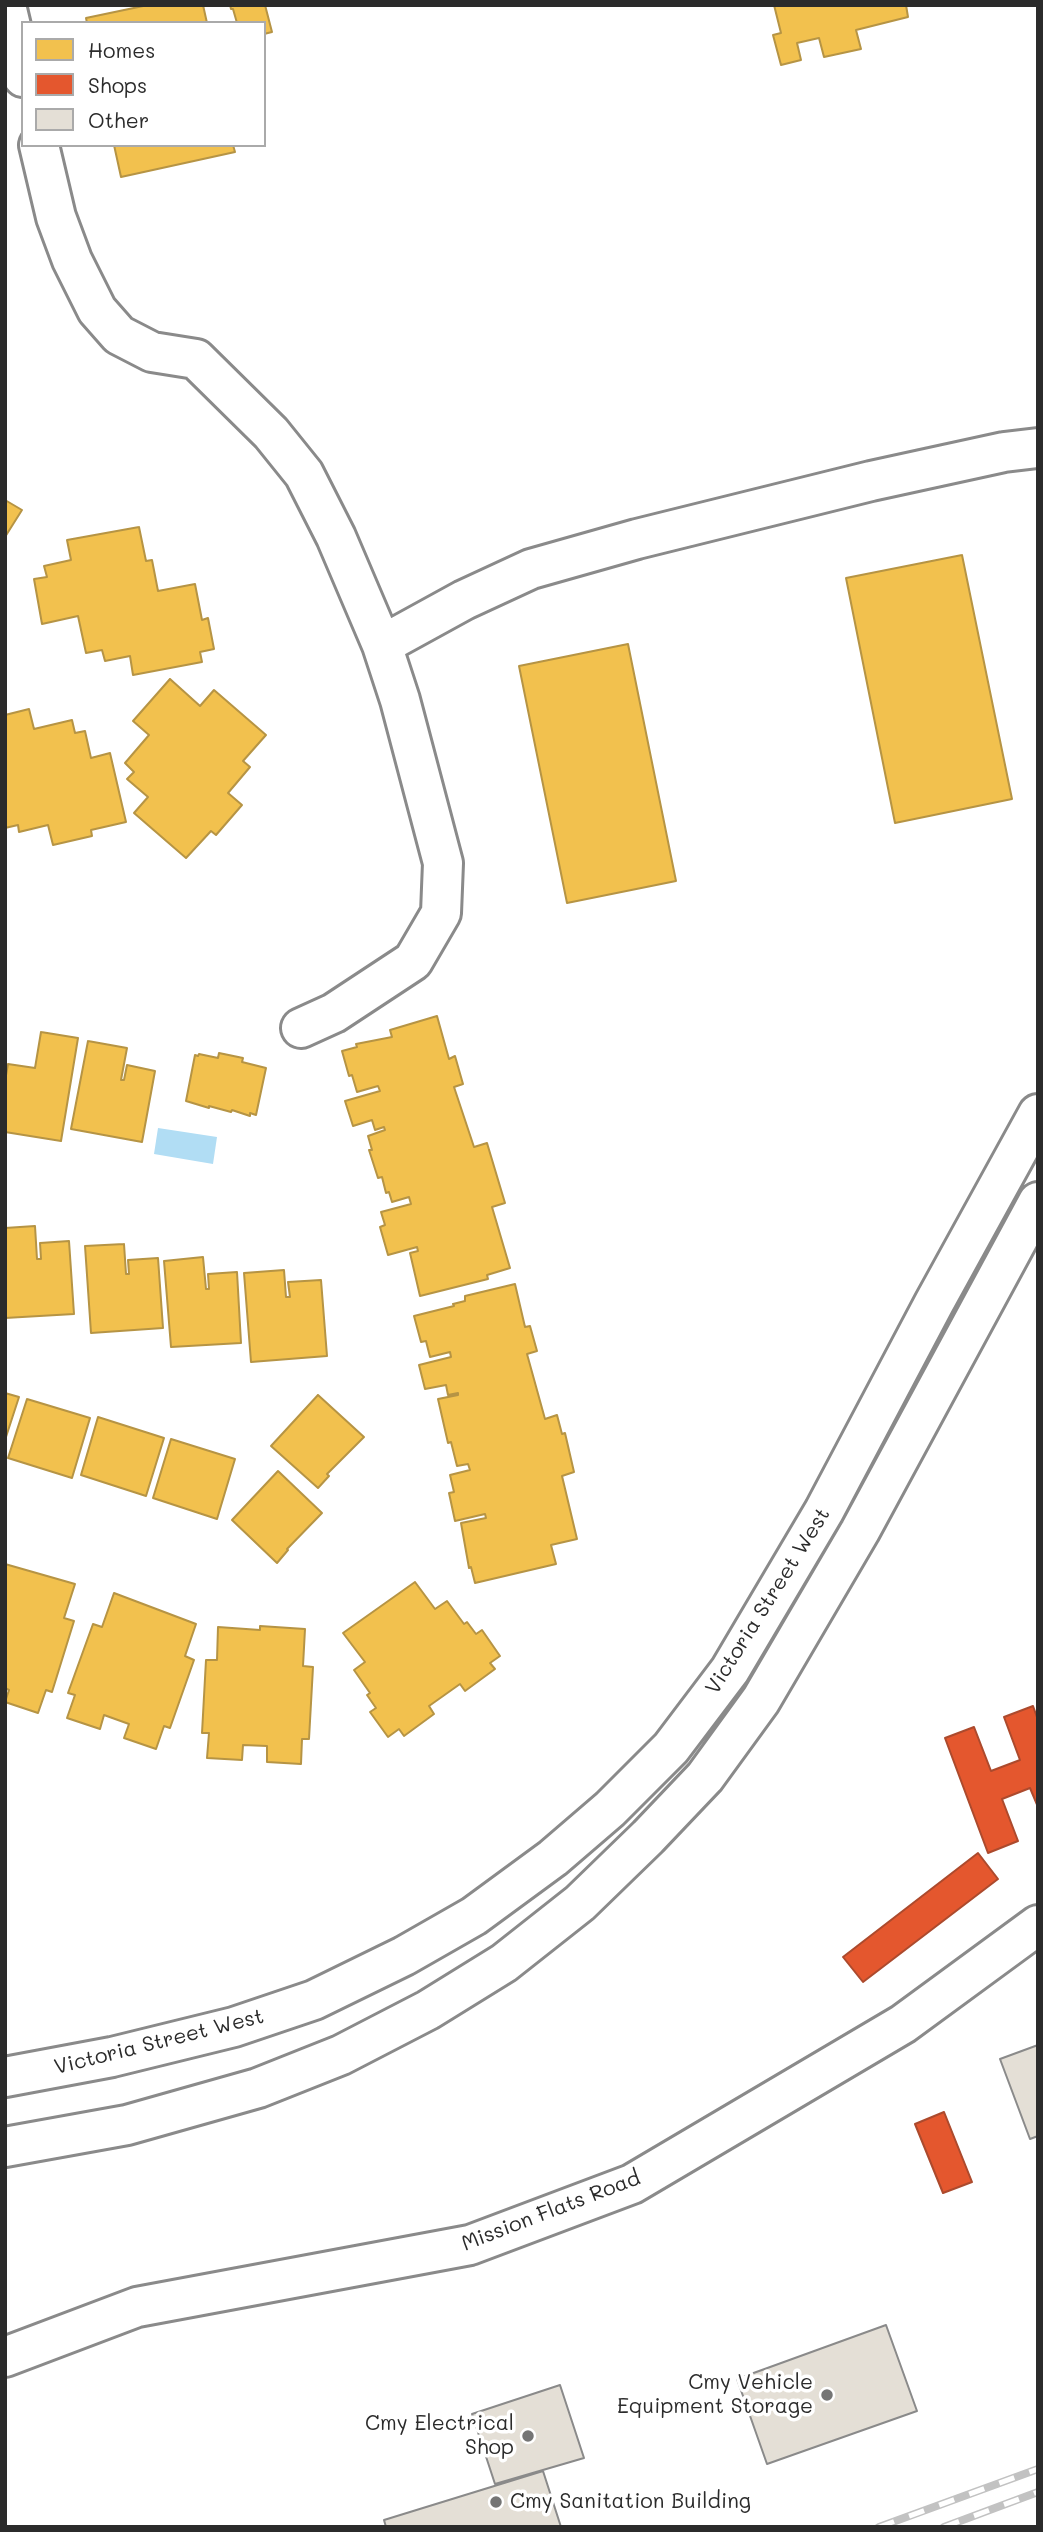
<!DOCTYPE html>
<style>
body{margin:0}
#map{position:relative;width:1043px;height:2532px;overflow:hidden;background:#fff;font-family:Mali,sans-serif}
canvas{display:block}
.frame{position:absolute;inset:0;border:7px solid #2b2b2b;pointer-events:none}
.legend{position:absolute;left:21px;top:21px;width:245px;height:126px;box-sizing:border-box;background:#fff;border:2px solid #aaa;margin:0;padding:9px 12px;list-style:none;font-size:21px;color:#2b2b2b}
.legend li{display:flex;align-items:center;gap:14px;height:35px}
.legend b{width:35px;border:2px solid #aaa}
</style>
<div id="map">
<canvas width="1043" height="2532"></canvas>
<div class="frame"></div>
<ul class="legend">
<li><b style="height:19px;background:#f2c14e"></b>Homes</li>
<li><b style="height:19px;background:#e4572e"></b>Shops</li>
<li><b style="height:19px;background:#e4dfd6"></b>Other</li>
</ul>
</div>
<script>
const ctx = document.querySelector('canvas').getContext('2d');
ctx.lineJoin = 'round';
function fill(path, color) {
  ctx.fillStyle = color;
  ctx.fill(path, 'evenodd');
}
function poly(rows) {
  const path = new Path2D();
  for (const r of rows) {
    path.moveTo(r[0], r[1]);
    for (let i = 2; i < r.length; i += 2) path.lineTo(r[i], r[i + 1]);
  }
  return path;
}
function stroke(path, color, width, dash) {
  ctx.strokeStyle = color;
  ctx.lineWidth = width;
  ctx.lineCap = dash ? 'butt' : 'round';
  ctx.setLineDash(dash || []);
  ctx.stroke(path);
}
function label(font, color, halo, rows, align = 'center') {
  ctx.font = font + ' Mali,sans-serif';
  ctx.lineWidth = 7;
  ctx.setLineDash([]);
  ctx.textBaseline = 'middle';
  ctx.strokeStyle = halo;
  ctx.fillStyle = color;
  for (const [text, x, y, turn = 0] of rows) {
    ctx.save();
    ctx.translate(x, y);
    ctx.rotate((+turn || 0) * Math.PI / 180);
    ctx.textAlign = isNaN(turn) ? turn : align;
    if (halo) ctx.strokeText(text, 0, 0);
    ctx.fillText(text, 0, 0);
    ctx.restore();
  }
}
fill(poly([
 [158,1128,217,1137,213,1164,154,1154]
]), '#b1ddf4');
const homes = poly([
 [148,5,203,5,207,23,87,23,86,18,148,5],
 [230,5,265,5,272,32,264,34,264,23,237,23,233,9,231,9,230,5],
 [774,5,906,5,908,17,856,30,861,49,824,57,819,38,797,43,801,60,781,65,773,35,781,33,774,5],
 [114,145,233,145,235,152,121,177,114,145],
 [5,500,22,510,5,537,5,500],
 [139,527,146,561,152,560,158,591,195,584,202,620,208,618,214,649,200,652,202,662,133,675,130,656,105,661,102,650,86,653,78,616,42,624,34,579,47,577,44,566,71,560,67,540,139,527],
 [962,555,1012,799,895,823,846,578,962,555],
 [628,644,676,881,567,903,519,666,628,644],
 [170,679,200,706,214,690,266,735,243,761,250,767,228,793,242,805,216,835,211,831,186,858,134,813,148,797,127,779,134,772,125,763,149,735,133,721,170,679],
 [29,709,34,729,72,720,75,733,85,731,91,758,110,753,126,822,91,830,92,836,53,845,48,825,19,832,18,825,5,828,5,715,29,709],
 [437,1016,449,1059,455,1056,463,1084,454,1087,474,1147,487,1143,505,1203,492,1207,510,1268,487,1275,488,1279,420,1296,410,1253,418,1251,417,1247,388,1255,380,1227,385,1225,381,1212,411,1204,409,1197,392,1202,389,1192,386,1193,382,1177,378,1178,369,1150,372,1150,368,1136,385,1130,384,1127,375,1130,372,1120,353,1126,345,1101,380,1091,378,1086,357,1092,352,1075,349,1076,342,1051,357,1047,356,1044,392,1037,390,1030,437,1016],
 [41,1032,78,1038,61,1141,5,1132,5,1081,8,1064,35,1068,41,1032],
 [88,1041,127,1048,121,1080,124,1080,127,1065,155,1071,142,1142,71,1129,88,1041],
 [219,1053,243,1058,242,1062,266,1068,256,1115,250,1113,250,1116,232,1110,231,1112,209,1106,209,1108,186,1101,195,1055,198,1056,199,1054,218,1058,219,1053],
 [35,1226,37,1259,41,1259,40,1243,69,1241,74,1314,5,1318,5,1228,35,1226],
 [124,1244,126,1274,129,1274,128,1260,158,1258,163,1328,91,1333,85,1246,124,1244],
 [203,1257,206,1289,209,1289,208,1274,237,1272,241,1343,171,1347,164,1261,203,1257],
 [284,1270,286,1297,290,1297,288,1282,321,1280,327,1356,251,1362,244,1273,284,1270],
 [515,1284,525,1327,530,1326,537,1351,527,1354,545,1419,557,1415,562,1434,565,1433,574,1472,562,1476,577,1539,551,1545,556,1564,475,1583,471,1567,469,1568,461,1523,486,1518,485,1514,455,1521,449,1493,454,1492,450,1475,470,1470,468,1464,457,1466,451,1442,448,1443,438,1399,458,1395,458,1393,448,1395,446,1385,425,1389,419,1365,451,1357,450,1352,430,1357,426,1341,421,1342,414,1316,454,1306,453,1304,465,1301,465,1296,515,1284],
 [5,1393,19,1397,5,1440,5,1393],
 [318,1395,364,1437,327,1474,329,1476,318,1488,271,1446,318,1395],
 [27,1399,90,1418,72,1478,8,1458,27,1399],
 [98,1417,164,1438,146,1496,81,1475,98,1417],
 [171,1439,235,1459,217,1519,153,1498,171,1439],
 [278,1471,322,1513,287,1549,288,1550,277,1563,232,1520,278,1471],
 [5,1564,75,1584,64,1618,74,1621,52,1692,46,1690,38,1713,5,1702,9,1690,5,1688,5,1564],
 [415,1582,435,1609,447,1601,464,1624,467,1622,476,1634,482,1630,500,1656,490,1663,495,1669,465,1691,460,1684,429,1706,434,1714,404,1736,399,1729,388,1737,370,1712,376,1708,367,1695,370,1693,354,1670,365,1662,343,1633,415,1582],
 [114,1593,196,1624,185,1656,194,1660,170,1728,164,1726,156,1749,124,1738,129,1724,104,1715,100,1729,67,1718,75,1695,68,1693,93,1624,102,1627,114,1593],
 [260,1626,305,1629,303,1666,313,1667,309,1739,302,1739,301,1764,267,1762,267,1746,243,1745,242,1760,207,1758,209,1733,202,1733,206,1660,217,1660,218,1627,260,1630,260,1626]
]);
fill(homes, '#f2c14e');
stroke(homes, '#b69444', 2);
const shops = poly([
 [1033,1706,1038,1720,1038,1807,1030,1788,1002,1799,1018,1841,988,1853,945,1738,974,1727,991,1771,1020,1760,1004,1717,1033,1706],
 [978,1853,998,1879,863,1982,843,1957,978,1853],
 [944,2112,972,2182,943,2193,915,2124,944,2112]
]);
fill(shops, '#e4572e');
stroke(shops, '#ac4a2d', 2);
const building = poly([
 [1038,2045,1038,2136,1030,2139,1000,2059,1038,2045],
 [886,2325,917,2411,767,2464,737,2379,886,2325],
 [560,2385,584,2458,495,2484,472,2414,560,2385],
 [543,2471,561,2527,386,2527,384,2520,543,2471]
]);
fill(building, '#e4dfd6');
stroke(building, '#8a8a8a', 2);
const minor = poly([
 [6,5,23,77],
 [39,145,56,217,72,260,97,310,119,335,152,352,196,359,271,433,304,474,336,537,382,645,400,700,443,863,441,913,413,961,334,1013,301,1028],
 [382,645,464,600,531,569,637,539,871,481,1004,452,1038,448],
 [5,2357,137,2307,470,2245,632,2184,903,2024,1038,1925]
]);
const major = poly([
 [5,2077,112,2057,234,2027,314,2000,404,1956,474,1916,553,1858,610,1809,671,1748,730,1670,824,1511,934,1303,1038,1114],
 [5,2147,127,2125,258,2088,341,2055,428,2010,504,1963,580,1903,648,1837,705,1777,761,1700,860,1531,1038,1202]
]);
stroke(minor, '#8a8a8a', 44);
stroke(major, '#8a8a8a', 44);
stroke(minor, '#fff', 38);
stroke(major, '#fff', 38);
const rail = poly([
 [879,2527,1038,2469],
 [944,2527,1038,2492]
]);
stroke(rail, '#c2c2c2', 8);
stroke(rail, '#fff', 5, [16]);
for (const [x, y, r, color] of [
 [827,2395,7,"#757575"],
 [528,2436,7,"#757575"],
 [496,2502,7,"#757575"]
]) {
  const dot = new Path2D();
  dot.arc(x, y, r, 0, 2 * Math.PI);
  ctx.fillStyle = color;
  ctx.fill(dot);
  stroke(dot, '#fff', 2.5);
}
label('21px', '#2b2b2b', '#fff', [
 ["Victoria Street West",768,1601,-58],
 ["Victoria Street West",159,2042,-14],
 ["Mission Flats Road",551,2211,-21]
]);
label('21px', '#2b2b2b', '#fff', [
 ["Cmy Vehicle",813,2383],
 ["Equipment Storage",813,2407],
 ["Cmy Electrical",514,2424],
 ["Shop",514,2448],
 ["Cmy Sanitation Building",510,2502,"left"]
], 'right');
</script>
